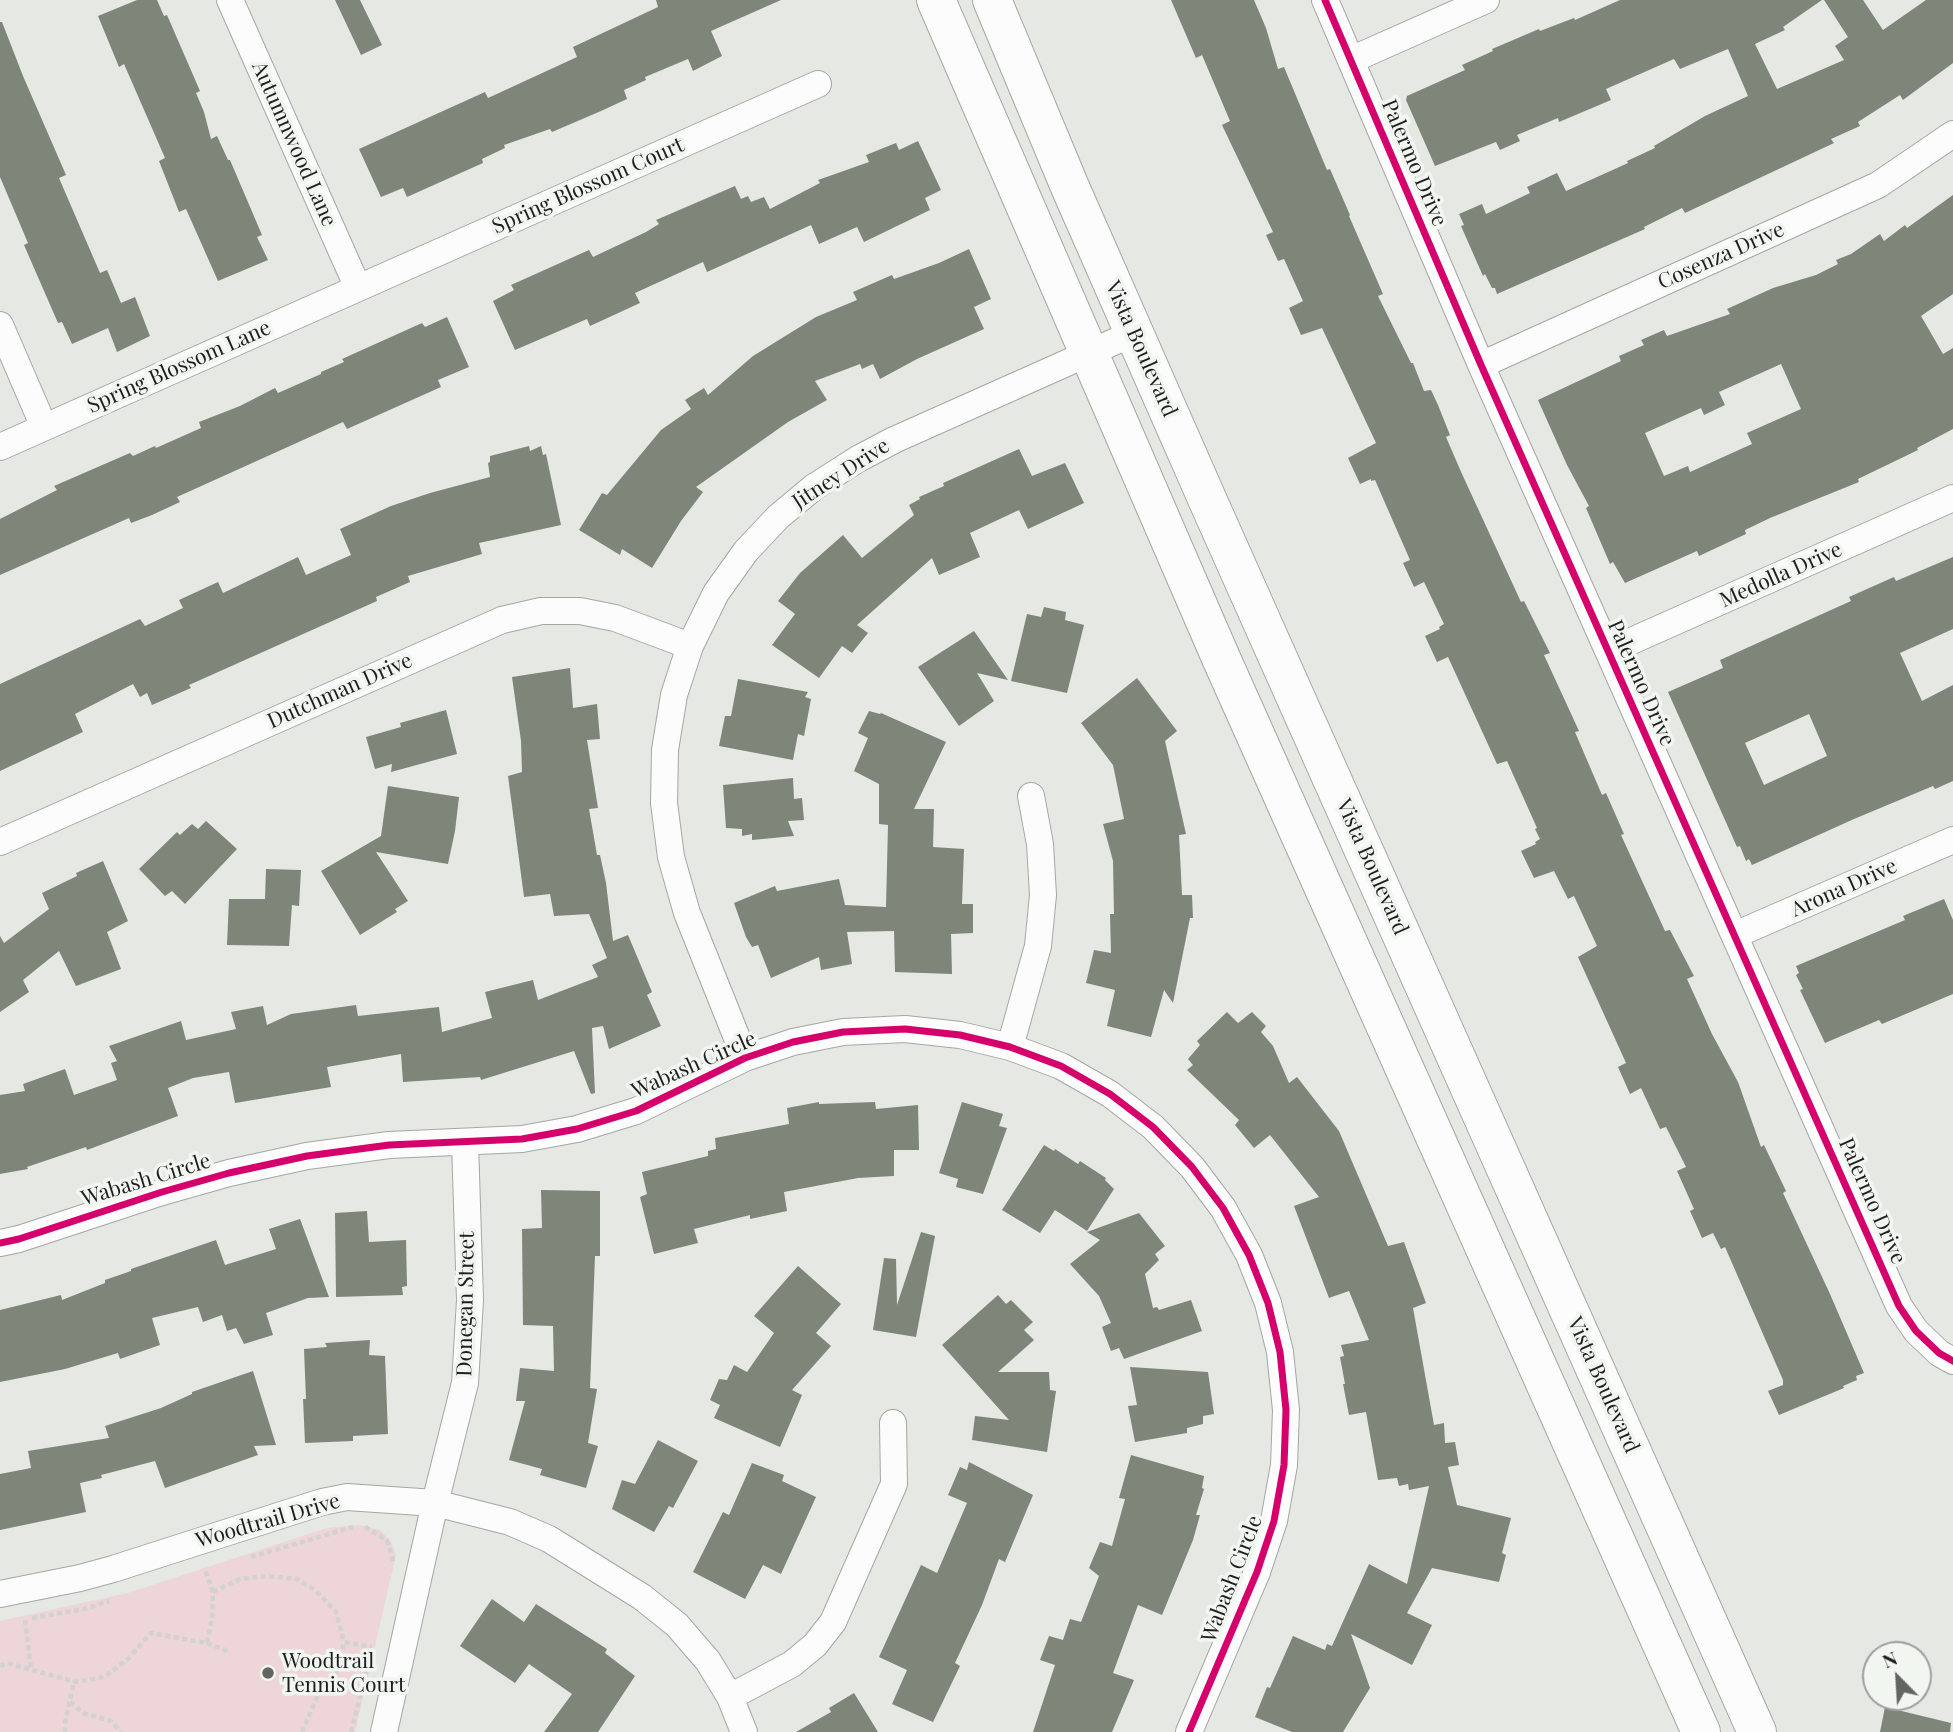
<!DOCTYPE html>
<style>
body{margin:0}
#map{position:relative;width:1953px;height:1732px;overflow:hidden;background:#e6e8e4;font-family:"Playfair Display",serif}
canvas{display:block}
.north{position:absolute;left:1862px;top:1641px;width:70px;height:70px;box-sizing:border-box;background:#f2f6f0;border:2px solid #9da09c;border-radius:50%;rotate:336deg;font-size:19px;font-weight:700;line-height:28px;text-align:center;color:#1d1f1d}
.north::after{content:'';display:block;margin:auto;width:24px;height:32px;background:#636563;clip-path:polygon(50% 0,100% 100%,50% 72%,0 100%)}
</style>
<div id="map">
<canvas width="1953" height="1732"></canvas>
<div class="north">N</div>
</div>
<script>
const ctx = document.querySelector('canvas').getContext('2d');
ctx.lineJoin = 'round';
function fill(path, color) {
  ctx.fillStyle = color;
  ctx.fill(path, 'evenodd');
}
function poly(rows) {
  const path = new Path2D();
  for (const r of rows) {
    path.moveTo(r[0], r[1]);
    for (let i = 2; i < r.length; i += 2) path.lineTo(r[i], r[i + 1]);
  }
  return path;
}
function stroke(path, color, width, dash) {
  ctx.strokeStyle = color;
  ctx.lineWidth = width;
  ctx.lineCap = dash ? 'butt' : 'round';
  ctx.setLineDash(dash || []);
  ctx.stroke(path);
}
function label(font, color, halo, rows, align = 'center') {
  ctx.font = font + ' "Playfair Display",serif';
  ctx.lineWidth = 7;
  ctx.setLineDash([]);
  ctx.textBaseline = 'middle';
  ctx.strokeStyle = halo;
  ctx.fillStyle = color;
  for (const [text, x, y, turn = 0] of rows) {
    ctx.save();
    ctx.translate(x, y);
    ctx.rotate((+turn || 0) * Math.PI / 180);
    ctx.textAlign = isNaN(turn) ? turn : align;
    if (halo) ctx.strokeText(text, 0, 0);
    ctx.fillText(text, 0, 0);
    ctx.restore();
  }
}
fill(poly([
 [359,1525,380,1530,391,1542,396,1555,355,1732,0,1732,0,1621,128,1593,327,1528]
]), '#edd5d8');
fill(poly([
 [137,0,157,0,164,16,167,15,200,91,196,93,204,112,211,139,217,136,228,160,230,160,262,235,257,237,268,260,218,281,186,209,179,212,159,161,165,158,124,64,119,67,98,16],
 [335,0,360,0,382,45,361,55],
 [656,0,781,0,711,31,722,56,693,71,688,59,645,77,646,80,624,90,627,99,601,111,552,132,550,129,504,145,505,148,482,159,483,163,407,197,403,188,381,197,359,149,485,92,488,98,577,57,573,47,658,7],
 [1171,0,1254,0,1266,28,1278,69,1284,67,1327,170,1330,169,1350,215,1349,216,1383,294,1378,296,1411,363,1413,363,1424,391,1431,390,1438,405,1450,435,1446,437,1462,474,1521,602,1524,601,1550,653,1544,655,1579,731,1575,732,1602,795,1606,793,1624,834,1621,835,1665,931,1670,930,1694,976,1687,979,1712,1034,1738,1082,1761,1147,1764,1145,1786,1191,1783,1193,1830,1294,1864,1373,1856,1376,1857,1380,1843,1386,1844,1388,1779,1415,1768,1391,1783,1385,1783,1380,1725,1247,1721,1249,1713,1233,1702,1238,1690,1211,1694,1209,1677,1171,1686,1167,1666,1127,1660,1129,1641,1088,1630,1094,1618,1067,1626,1063,1578,957,1597,946,1574,896,1568,899,1554,871,1534,878,1521,851,1536,844,1535,842,1540,839,1535,829,1537,828,1507,761,1497,764,1448,657,1437,662,1425,636,1440,629,1439,627,1444,624,1424,582,1414,587,1403,563,1410,560,1375,480,1371,481,1371,479,1360,484,1348,458,1376,443,1322,328,1301,335,1289,308,1303,301,1284,259,1278,261,1266,235,1273,232,1222,125,1230,121,1202,55,1196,58],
 [1620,0,1822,0,1783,27,1785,30,1755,44,1777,89,1844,60,1835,46,1848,37,1824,0,1863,0,1883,30,1926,0,1953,0,1953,63,1903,100,1900,95,1858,122,1860,126,1831,139,1834,143,1685,213,1682,208,1644,227,1645,229,1497,294,1495,288,1492,288,1485,274,1483,276,1461,226,1464,225,1459,214,1482,204,1486,214,1530,193,1527,187,1557,173,1566,191,1628,163,1627,161,1655,148,1654,146,1705,116,1748,96,1728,49,1680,69,1674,59,1606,89,1611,100,1559,122,1558,118,1517,135,1520,141,1500,150,1496,142,1435,166,1406,100,1407,96,1465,70,1462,65,1493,51,1492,49,1539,29,1540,31,1574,18,1575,20],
 [0,22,2,22,23,76,66,175,59,178,100,273,107,270,121,303,135,297,150,336,117,352,108,328,72,344,62,322,58,323,24,245,28,243,0,177],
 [918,141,941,190,925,198,930,210,864,242,857,227,819,244,811,225,707,272,703,262,635,293,640,303,590,326,587,319,515,350,493,301,514,290,511,285,589,250,593,257,646,232,659,224,656,220,735,186,741,199,748,196,751,202,764,197,770,209,820,183,818,180,869,162,866,155,896,143,899,150],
 [1953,195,1953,294,1921,316,1943,354,1953,348,1953,429,1917,448,1918,450,1858,479,1859,482,1770,518,1745,530,1746,534,1699,556,1697,551,1625,583,1613,562,1610,564,1586,508,1589,506,1567,465,1538,400,1621,361,1619,356,1644,345,1641,340,1664,330,1667,336,1730,314,1727,309,1773,288,1816,275,1838,264,1836,260,1851,254,1880,234,1884,241,1905,225,1907,228],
 [1781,364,1801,409,1747,433,1752,444,1690,472,1688,466,1664,476,1645,433,1701,408,1704,415,1725,405,1719,392],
 [969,249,991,299,974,307,984,329,917,359,880,379,873,364,862,369,860,364,815,381,827,400,788,422,696,487,703,492,681,521,652,568,622,549,620,555,579,530,602,493,607,495,661,430,691,409,685,400,704,388,708,395,753,356,816,317,857,300,853,292,892,275,894,279,939,263],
 [447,317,469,367,438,380,441,387,347,429,343,422,177,497,180,502,152,515,131,523,129,518,0,575,0,519,57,490,54,486,130,453,133,456,155,446,156,448,201,428,199,422,240,406,275,388,278,393,321,374,321,372,344,362,342,359,422,323,425,327],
 [529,446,530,451,541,446,543,455,546,454,561,525,479,543,482,554,408,576,410,582,376,597,377,601,189,685,191,688,152,705,147,693,140,697,133,684,75,714,83,732,0,771,0,684,140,619,145,626,183,608,179,600,218,582,223,593,298,557,306,575,351,555,340,529,391,506,430,493,490,477,488,463,490,462,490,456],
 [1019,449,1032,476,1065,463,1084,503,1028,529,1019,510,970,533,980,557,939,575,932,558,857,625,868,633,852,653,842,646,819,678,772,645,795,614,778,601,800,573,843,535,862,558,914,515,909,505,920,499,919,497,944,486,943,483],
 [1953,557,1953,629,1900,653,1922,701,1953,685,1953,781,1935,789,1933,786,1854,819,1752,865,1749,859,1746,861,1740,846,1737,847,1668,692,1723,668,1720,660,1851,601,1849,597,1894,577,1896,581],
 [1809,714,1827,756,1764,785,1745,743],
 [1044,607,1066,612,1065,620,1084,625,1067,693,1011,681,1027,614,1041,617],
 [974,631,1008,680,977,673,994,701,959,726,918,667],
 [570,668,573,708,597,704,600,739,587,740,598,808,589,809,597,855,600,855,606,883,613,941,628,935,652,992,647,995,661,1026,609,1049,603,1026,592,1028,595,1093,591,1094,574,1051,481,1080,480,1077,403,1082,401,1054,327,1067,331,1087,235,1103,229,1072,193,1078,168,1088,178,1116,87,1150,86,1147,27,1167,28,1169,0,1174,0,1095,25,1091,23,1084,65,1069,74,1095,117,1080,111,1063,117,1061,109,1046,181,1021,186,1040,236,1029,231,1012,263,1006,267,1025,291,1014,356,1005,358,1016,439,1007,442,1032,492,1018,485,992,533,980,538,1000,598,977,592,965,607,958,589,914,554,916,550,894,524,897,508,776,522,772,521,741,512,677],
 [1137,678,1177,731,1165,741,1186,834,1179,835,1182,895,1192,895,1193,918,1190,918,1173,1003,1164,990,1151,1037,1107,1026,1115,990,1086,983,1094,950,1111,953,1110,914,1114,914,1113,861,1103,824,1124,819,1113,765,1081,723],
 [738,679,808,692,805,697,811,699,804,736,798,734,793,760,719,746,725,716,731,716],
 [446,710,457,754,391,772,392,764,375,769,366,737,401,727,400,723],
 [869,711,880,714,881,713,946,742,914,809,934,809,933,847,964,849,962,904,973,904,973,933,951,934,952,974,895,972,894,931,847,932,852,964,821,970,819,957,771,978,758,945,752,947,746,937,734,903,775,886,777,891,839,879,845,905,886,907,888,825,879,824,879,784,854,771,868,738,858,733],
 [793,778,794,799,802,798,804,820,788,821,794,836,752,840,752,834,742,836,742,829,726,828,723,785],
 [388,786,459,797,455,831,448,864,376,852,408,901,395,909,397,912,360,935,321,871,381,836],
 [206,821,237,849,185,904,172,891,165,896,139,869,177,832,180,835,192,824,198,829],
 [103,861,128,921,107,932,121,969,76,986,59,951,23,980,29,992,0,1012,0,936,4,943,49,909,42,893,77,876,76,873],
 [266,869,301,870,299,906,292,905,289,946,227,945,229,899,265,899],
 [1944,899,1953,920,1953,994,1882,1024,1879,1020,1825,1043,1800,990,1803,989,1796,975,1799,973,1796,966,1905,920,1903,916],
 [1227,1012,1238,1023,1252,1012,1266,1026,1261,1032,1273,1046,1289,1083,1297,1077,1339,1131,1388,1246,1404,1242,1426,1303,1413,1308,1434,1425,1444,1423,1445,1443,1455,1442,1459,1465,1448,1467,1457,1505,1511,1518,1502,1553,1506,1555,1499,1582,1432,1568,1407,1613,1432,1625,1412,1665,1351,1634,1370,1688,1343,1732,1292,1732,1255,1717,1267,1687,1270,1688,1293,1636,1325,1650,1327,1644,1332,1646,1369,1564,1407,1584,1429,1486,1409,1490,1408,1484,1399,1486,1397,1478,1378,1480,1366,1412,1349,1415,1343,1384,1345,1384,1340,1357,1344,1356,1341,1345,1369,1340,1349,1291,1329,1298,1294,1206,1319,1197,1270,1135,1254,1148,1235,1125,1239,1120,1187,1070,1193,1065,1188,1059,1200,1045,1197,1041],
 [819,1102,819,1104,875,1102,876,1109,918,1105,919,1150,894,1150,894,1176,858,1178,784,1192,787,1211,750,1219,750,1215,694,1229,698,1243,654,1254,640,1197,647,1194,642,1172,708,1156,708,1151,716,1149,715,1138,789,1124,787,1108],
 [962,1102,1003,1114,999,1126,1007,1128,983,1194,956,1187,958,1179,939,1173],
 [1044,1145,1054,1151,1055,1149,1078,1164,1080,1161,1106,1178,1105,1180,1114,1189,1087,1231,1055,1210,1040,1233,1002,1210],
 [541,1190,600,1191,600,1256,595,1256,590,1388,597,1389,588,1443,598,1446,586,1488,540,1475,542,1469,509,1460,525,1401,516,1401,520,1368,554,1371,553,1326,523,1325,522,1229,542,1228],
 [367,1211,369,1242,406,1240,407,1286,402,1287,403,1295,336,1297,335,1213],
 [1139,1213,1165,1246,1155,1254,1159,1260,1145,1274,1153,1308,1157,1307,1159,1310,1191,1300,1202,1331,1124,1359,1119,1348,1111,1351,1102,1327,1111,1323,1099,1296,1070,1264,1100,1240,1087,1232],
 [300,1219,329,1297,308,1298,266,1313,273,1335,244,1344,236,1328,227,1331,222,1315,203,1322,198,1307,152,1318,160,1345,120,1359,118,1353,65,1369,0,1382,0,1310,61,1295,62,1300,105,1283,105,1280,131,1271,131,1269,216,1240,225,1265,276,1249,269,1229],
 [921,1232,935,1236,916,1337,873,1330,884,1258,896,1259,897,1305],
 [798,1266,841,1304,816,1333,831,1346,792,1390,802,1395,780,1447,714,1418,720,1405,710,1400,719,1379,727,1380,734,1365,747,1372,774,1333,754,1316],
 [998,1295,1006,1304,1011,1300,1033,1322,1024,1330,1034,1340,998,1372,1049,1372,1050,1390,1056,1391,1047,1452,972,1440,975,1416,1009,1420,942,1345],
 [370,1340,369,1355,385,1356,388,1434,353,1436,353,1441,305,1443,303,1399,306,1399,304,1349,327,1347,325,1343],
 [1130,1367,1208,1372,1214,1414,1203,1416,1203,1424,1187,1428,1187,1433,1135,1442,1128,1406,1137,1405],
 [253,1371,276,1445,254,1446,258,1455,165,1488,155,1461,101,1475,102,1478,80,1483,86,1512,0,1530,0,1474,31,1468,28,1451,109,1438,105,1426,161,1408,192,1394,192,1392],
 [658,1440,698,1461,673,1508,669,1506,654,1532,612,1509,622,1480,635,1484],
 [1131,1455,1204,1476,1202,1488,1204,1489,1196,1515,1200,1515,1193,1540,1162,1615,1138,1605,1113,1673,1134,1680,1112,1732,1033,1732,1055,1665,1040,1660,1049,1636,1063,1640,1070,1619,1081,1622,1099,1576,1089,1568,1100,1542,1112,1546,1125,1499,1119,1498],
 [969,1462,1033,1495,1005,1562,999,1559,982,1605,955,1663,960,1666,933,1722,892,1704,907,1670,879,1657,921,1565,937,1573,967,1503,948,1495,960,1467,967,1470],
 [752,1463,784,1475,782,1481,816,1497,781,1574,763,1565,745,1599,693,1572,723,1512,729,1515],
 [492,1599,524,1622,536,1604,607,1649,605,1653,635,1676,598,1732,544,1732,572,1694,529,1664,515,1683,460,1646],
 [854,1693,878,1732,796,1732,831,1712,829,1708],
 [1885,1707,1951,1723,1950,1732,1880,1732]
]), '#7e8579');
const minor = poly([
 [230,0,358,288],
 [1325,0,1481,365,1899,1306,1916,1331,1939,1353,1953,1361],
 [1351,60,1486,0],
 [0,325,44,427],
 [1481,365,1878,185,1953,134],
 [0,447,818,84],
 [1609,651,1953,498],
 [0,842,502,620,541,611,580,611,615,618,690,646],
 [1735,935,1953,840],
 [1010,1047,1038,946,1043,895,1040,844,1031,796],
 [745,1058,687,913,671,857,664,803,665,750,674,695,690,646,716,593,746,551,778,517,814,487,858,459,894,440,1134,333],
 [0,1243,19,1239,162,1192,229,1173,307,1156,389,1145,522,1139,577,1129,636,1111,745,1058,793,1042,843,1032,905,1029,960,1035,1010,1047,1061,1066,1110,1094,1153,1127,1192,1167,1223,1208,1249,1255,1268,1303,1280,1352,1286,1410,1284,1465,1274,1521,1257,1572,1189,1732],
 [0,1594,80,1578,113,1569,322,1502,347,1497,435,1503,510,1522,549,1539,642,1597,677,1625,708,1661,730,1697,744,1732],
 [730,1697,792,1664,815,1645,833,1622,894,1484,893,1423],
 [384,1732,435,1503,465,1383,470,1300,465,1142]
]);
const secondary = poly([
 [936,0,1221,658,1701,1732],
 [992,0,1070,187,1208,501,1757,1732]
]);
stroke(minor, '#a5a7a4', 28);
stroke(secondary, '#a5a7a4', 40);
stroke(poly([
 [365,1527,387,1540,393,1561],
 [251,1557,353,1527],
 [213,1592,240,1579,267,1576,297,1579,315,1590,336,1612,344,1642],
 [32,1618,84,1609,109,1601],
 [25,1620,31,1669],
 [207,1643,230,1652],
 [0,1666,7,1663,76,1682,104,1677,128,1659,151,1633,207,1643,212,1617,213,1592,205,1570],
 [70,1702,83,1713,111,1721,121,1732],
 [65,1732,65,1723,74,1681],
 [302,1732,320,1690,338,1670,344,1642,372,1647],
 [351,1732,372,1648]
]), '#d2d2d1', 4.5, [5, 3.5]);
stroke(minor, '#fbfcfb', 26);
stroke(secondary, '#fbfcfb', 38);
stroke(poly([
 [1325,0,1481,365,1899,1306,1916,1331,1939,1353,1953,1361],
 [0,1243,19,1239,162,1192,229,1173,307,1156,389,1145,522,1139,577,1129,636,1111,745,1058,793,1042,843,1032,905,1029,960,1035,1010,1047,1061,1066,1110,1094,1153,1127,1192,1167,1223,1208,1249,1255,1268,1303,1280,1352,1286,1410,1284,1465,1274,1521,1257,1572,1189,1732]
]), '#d6006c', 7);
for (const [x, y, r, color] of [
 [268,1673,7,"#636563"]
]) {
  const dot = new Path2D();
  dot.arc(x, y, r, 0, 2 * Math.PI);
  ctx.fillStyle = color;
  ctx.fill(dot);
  stroke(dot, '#f2f6f0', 2.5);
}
label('21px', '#1d1f1d', '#f2f6f0', [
 ["Autumnwood Lane",294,144,66],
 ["Palermo Drive",1414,163,67],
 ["Spring Blossom Court",588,186,-24],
 ["Cosenza Drive",1721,256,-24],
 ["Vista Boulevard",1141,349,66],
 ["Spring Blossom Lane",179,367,-24],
 ["Jitney Drive",841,474,-33],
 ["Medolla Drive",1781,575,-24],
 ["Palermo Drive",1641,683,66],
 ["Dutchman Drive",340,691,-24],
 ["Vista Boulevard",1372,867,66],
 ["Arona Drive",1844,888,-24],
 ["Wabash Circle",694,1065,-24],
 ["Wabash Circle",146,1180,-17],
 ["Palermo Drive",1872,1201,66],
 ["Donegan Street",466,1304,-89],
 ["Vista Boulevard",1603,1385,66],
 ["Woodtrail Drive",268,1521,-16],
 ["Wabash Circle",1232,1579,-69]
]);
label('21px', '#1d1f1d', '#f2f6f0', [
 ["Woodtrail",282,1661],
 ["Tennis Court",282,1685]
], 'left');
</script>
